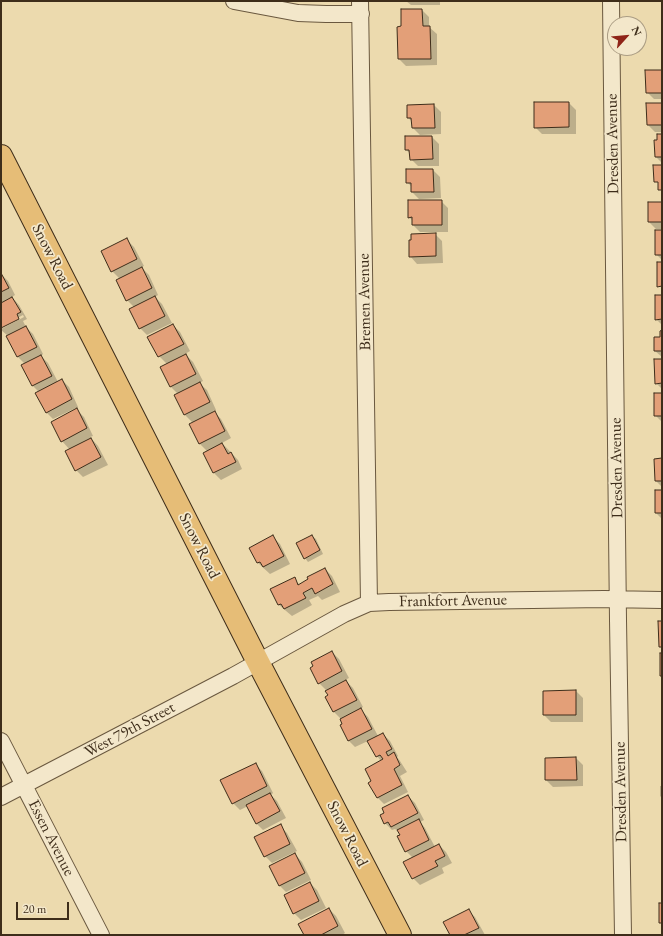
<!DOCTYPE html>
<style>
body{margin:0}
#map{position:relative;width:663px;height:936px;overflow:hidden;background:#ecdaae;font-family:"EB Garamond",serif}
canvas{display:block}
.frame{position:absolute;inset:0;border:2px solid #3e2d1a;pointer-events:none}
.north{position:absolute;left:607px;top:16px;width:40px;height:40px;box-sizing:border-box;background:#f3e7ca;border:1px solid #ab9d84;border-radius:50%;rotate:63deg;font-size:11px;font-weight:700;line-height:16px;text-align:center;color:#3e2d1a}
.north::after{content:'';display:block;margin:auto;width:14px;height:18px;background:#8f2418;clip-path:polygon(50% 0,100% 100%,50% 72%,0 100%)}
.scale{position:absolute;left:16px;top:902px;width:53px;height:18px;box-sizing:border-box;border:2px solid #3e2d1a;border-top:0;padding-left:5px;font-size:12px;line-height:14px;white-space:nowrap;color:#3e2d1a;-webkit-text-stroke:3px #f3e7ca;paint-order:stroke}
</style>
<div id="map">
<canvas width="663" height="936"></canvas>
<div class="frame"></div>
<div class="north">N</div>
<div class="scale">20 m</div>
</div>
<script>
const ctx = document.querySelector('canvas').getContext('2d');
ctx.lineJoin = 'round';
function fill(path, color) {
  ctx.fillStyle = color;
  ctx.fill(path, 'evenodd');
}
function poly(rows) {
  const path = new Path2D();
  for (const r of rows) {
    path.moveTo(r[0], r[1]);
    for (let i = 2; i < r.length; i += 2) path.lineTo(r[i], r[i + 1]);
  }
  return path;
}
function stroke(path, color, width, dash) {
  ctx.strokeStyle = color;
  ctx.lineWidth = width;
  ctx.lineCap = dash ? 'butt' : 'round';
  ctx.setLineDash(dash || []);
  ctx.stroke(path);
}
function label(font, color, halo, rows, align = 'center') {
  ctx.font = font + ' "EB Garamond",serif';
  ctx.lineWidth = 3.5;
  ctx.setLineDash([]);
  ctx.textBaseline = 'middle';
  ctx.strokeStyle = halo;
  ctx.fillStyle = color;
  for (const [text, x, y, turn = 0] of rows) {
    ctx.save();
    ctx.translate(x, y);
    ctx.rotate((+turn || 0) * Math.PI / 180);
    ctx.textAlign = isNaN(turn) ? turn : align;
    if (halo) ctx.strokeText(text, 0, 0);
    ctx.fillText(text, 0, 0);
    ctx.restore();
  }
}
fill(poly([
 [406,1,440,1,440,5,411,5],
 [422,10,429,17,429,27,437,34,437,65,406,66,399,59],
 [662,71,662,99,654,99,647,92],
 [569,103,576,110,576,134,542,134,535,127],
 [647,104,662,104,662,132,655,132,648,125],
 [434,105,441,112,441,134,420,135,413,128,413,122,408,118],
 [662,135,662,163,656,157],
 [432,137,439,144,439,166,418,166,411,159,411,154,406,150],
 [433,170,440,177,441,198,419,199,412,192,412,187,407,182],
 [441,201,448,208,448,232,420,232,413,225,413,221,409,217],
 [662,203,662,229,656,229,649,222],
 [662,231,662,260,656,254],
 [435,234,442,241,443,263,417,264,410,256],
 [127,240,134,247,144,266,141,267,149,275,158,295,155,297,162,304,172,323,147,335,140,328,131,309,134,307,127,300,120,279,112,271],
 [1,274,8,281,15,295,12,297,19,305,27,319,23,321,26,327,33,334,43,354,41,356,48,363,58,382,62,380,69,387,78,407,53,419,46,412,39,392,33,386,23,366,25,364,18,357,7,335,1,330,1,329,24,317,23,315,1,327],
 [662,296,662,325,656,319],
 [173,325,180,332,190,351,185,354,193,362,203,381,199,383,207,390,216,410,213,411,221,419,231,438,222,443,238,460,242,469,221,480,214,473,204,453,207,451,200,444,190,424,193,423,185,415,175,396,178,394,171,387,161,367,167,364,159,356],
 [662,331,662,357,655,351],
 [662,360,662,389,656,383],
 [662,394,662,422,655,415],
 [77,410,84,417,93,436,90,437,98,446,108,465,83,477,76,470,70,450,62,441],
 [662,459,662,487,656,481],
 [662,491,662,519,656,513],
 [312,536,316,539,323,554,308,562,305,558],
 [273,537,280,544,290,564,270,574,258,563,250,548],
 [325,569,332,576,340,592,322,600,318,596,309,600,312,605,292,616,279,605,294,579,300,585],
 [332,652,339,659,349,678,345,680,353,688,363,707,360,709,368,717,378,736,383,734,390,741,398,756,397,757,400,761,407,772,400,776,408,792,384,804,377,797,372,782,381,761,377,756,368,741,355,747,348,740,342,720,334,712,326,697,329,696,327,691,319,683],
 [576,691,583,698,583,722,551,722,544,715],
 [576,758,583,765,583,786,553,787,546,780],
 [255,764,262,771,273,793,271,795,277,801,286,818,263,830,256,823,248,806,240,810,233,803],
 [660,786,662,786,662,798,660,796],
 [408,796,415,803,424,820,420,822,425,828,435,847,439,845,446,852,452,863,442,868,444,873,420,885,413,878,413,858,406,851,400,832,395,829,392,830,385,823],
 [280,826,287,833,297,851,272,863,265,856],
 [295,854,302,862,311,880,286,892,279,885],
 [310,883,317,890,326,908,301,920,294,913],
 [329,909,336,916,345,933,342,935,305,935],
 [468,910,475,917,485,935,451,935]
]), '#0003');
const building = poly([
 [401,9,422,9,423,26,430,26,431,59,398,59,397,27,401,26,401,9],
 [645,70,662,70,662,93,646,93,645,70],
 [534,102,569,102,569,127,534,128,534,102],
 [646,103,662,103,662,125,647,125,646,103],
 [434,104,435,128,412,128,411,118,407,118,407,105,434,104],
 [657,134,662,134,662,157,655,157,654,140,657,140,657,134],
 [405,136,432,136,433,159,410,160,409,150,405,150,405,136],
 [653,165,662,165,662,190,658,190,658,182,654,182,653,165],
 [406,169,433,169,434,192,411,192,411,183,406,183,406,169],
 [408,200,442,200,442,225,412,225,412,217,408,218,408,200],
 [648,202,662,202,662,222,648,222,648,202],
 [655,230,662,230,662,255,655,255,655,230],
 [436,233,436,256,409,257,409,240,411,240,411,234,436,233],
 [127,238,137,259,111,272,101,251,127,238],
 [657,262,662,262,662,286,657,287,657,262],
 [142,267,152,288,126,301,116,280,142,267],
 [1,273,9,288,1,292,1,273],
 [655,295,662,295,662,319,655,320,655,295],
 [155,296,165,316,139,329,129,309,155,296],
 [12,297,21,312,17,314,19,319,1,328,1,303,12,297],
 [173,324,184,344,158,357,147,337,173,324],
 [26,326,37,347,17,357,6,336,26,326],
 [662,330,662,351,654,351,654,337,660,337,660,331,662,330],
 [186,354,196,374,170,387,160,367,186,354],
 [41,355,52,376,32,386,21,365,41,355],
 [654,359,662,359,662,383,655,384,654,359],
 [62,379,72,399,46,413,35,393,62,379],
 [200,382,210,402,184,415,174,395,200,382],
 [654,393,662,393,662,416,654,416,654,393],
 [77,408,87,428,61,442,51,422,77,408],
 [215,411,225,431,199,444,189,424,215,411],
 [91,438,101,457,75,471,65,451,91,438],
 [222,443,228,454,231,452,236,462,213,473,203,453,222,443],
 [662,458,662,481,655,481,654,459,662,458],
 [655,490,662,490,662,513,655,513,655,490],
 [273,535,284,556,263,567,260,562,257,563,249,548,273,535],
 [312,535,320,550,304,559,296,543,312,535],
 [325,568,333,584,315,594,312,588,303,593,306,598,284,609,281,604,278,605,270,589,295,577,298,585,308,579,307,577,325,568],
 [658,621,662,621,662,647,659,647,658,621],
 [332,651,342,671,318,684,310,668,313,666,311,662,332,651],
 [660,653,662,653,662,676,660,676,660,653],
 [346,680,357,700,333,712,325,697,328,695,325,691,346,680],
 [576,690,576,715,543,715,543,691,576,690],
 [361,708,372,729,348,741,340,725,342,724,340,719,361,708],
 [383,733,392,749,386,752,388,756,394,752,400,765,394,769,402,785,377,798,368,783,371,781,365,769,383,759,380,755,376,757,367,741,383,733],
 [576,757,577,780,545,780,545,758,576,757],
 [256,763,267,786,232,804,220,780,256,763],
 [270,793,280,811,256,824,246,805,270,793],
 [408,795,418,813,391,827,388,822,384,824,380,815,384,813,382,808,408,795],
 [419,819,429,840,405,852,397,836,400,835,397,830,419,819],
 [281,824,290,844,264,857,254,837,281,824],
 [439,844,445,856,435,861,438,866,412,879,403,862,439,844],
 [295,853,305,873,279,886,269,866,295,853],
 [310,882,319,901,293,914,284,895,310,882],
 [659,903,662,903,662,923,659,923,659,903],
 [329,908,338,926,321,935,304,935,298,924,329,908],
 [469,909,479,928,464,935,450,935,443,922,469,909]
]);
fill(building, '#e39f78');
stroke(building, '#3e2d1a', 1);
const minor = poly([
 [234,1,298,13,326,14,361,14],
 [360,1,369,603],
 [611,1,618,620,623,935],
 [1,741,101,935],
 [1,797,233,676,344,614,369,603,389,602,604,599,662,600]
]);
const primary = poly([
 [1,156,258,662,400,935]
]);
stroke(minor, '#6a583f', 18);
stroke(primary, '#3e2d1a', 24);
stroke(minor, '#f3e7ca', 16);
stroke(primary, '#e6bd77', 22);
label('16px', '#3e2d1a', '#f3e7ca', [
 ["Dresden Avenue",613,144,-91],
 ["Snow Road",52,257,63],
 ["Bremen Avenue",365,302,-91],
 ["Dresden Avenue",617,468,-91],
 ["Snow Road",199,546,63],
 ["Frankfort Avenue",453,601,-1],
 ["West 79th Street",130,730,-28],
 ["Dresden Avenue",621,792,-91],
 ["Snow Road",347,834,63],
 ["Essen Avenue",51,838,63]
]);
</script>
